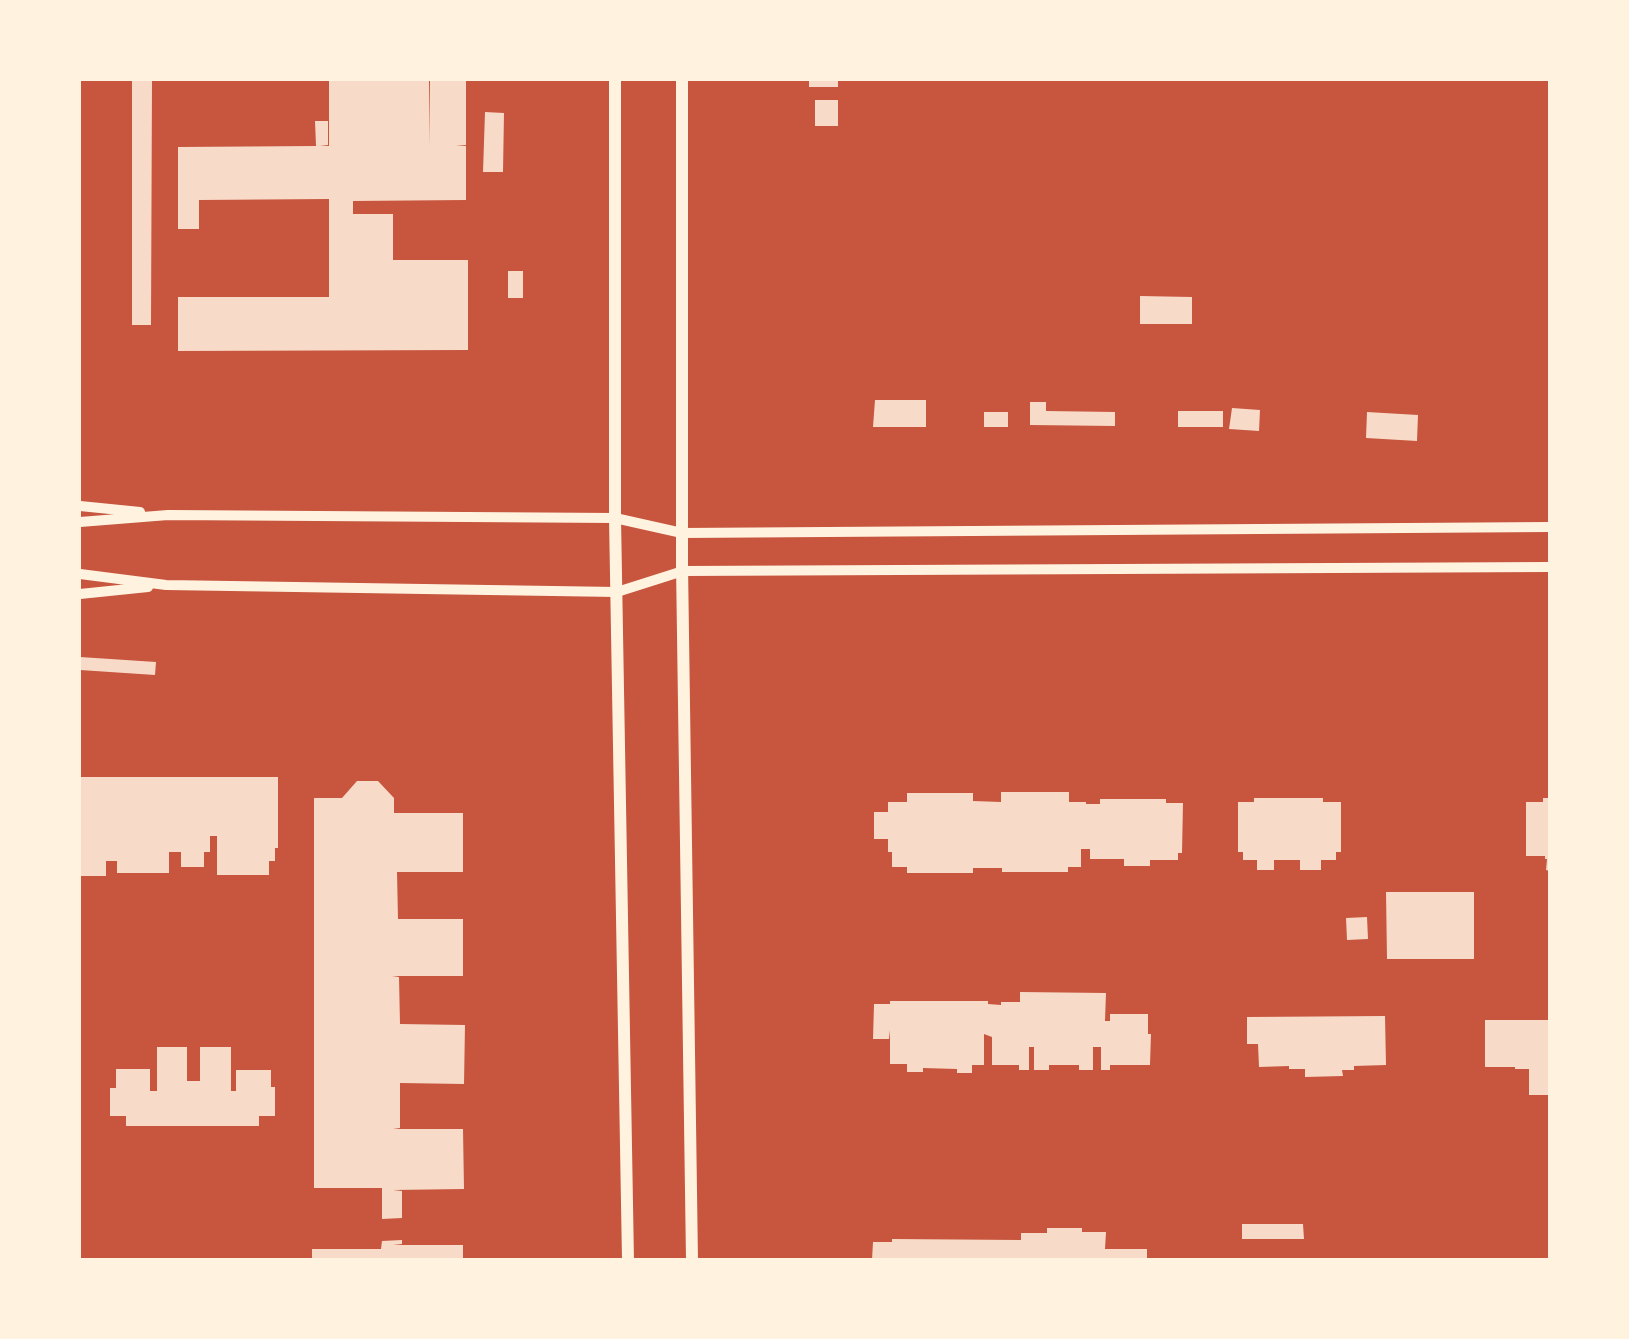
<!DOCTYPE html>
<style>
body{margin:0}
#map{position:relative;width:1629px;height:1339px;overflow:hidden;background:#c8553d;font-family:Helvetica,sans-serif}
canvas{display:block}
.frame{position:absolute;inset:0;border:81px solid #fff3e0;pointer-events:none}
</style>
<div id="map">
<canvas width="1629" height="1339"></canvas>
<div class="frame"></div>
</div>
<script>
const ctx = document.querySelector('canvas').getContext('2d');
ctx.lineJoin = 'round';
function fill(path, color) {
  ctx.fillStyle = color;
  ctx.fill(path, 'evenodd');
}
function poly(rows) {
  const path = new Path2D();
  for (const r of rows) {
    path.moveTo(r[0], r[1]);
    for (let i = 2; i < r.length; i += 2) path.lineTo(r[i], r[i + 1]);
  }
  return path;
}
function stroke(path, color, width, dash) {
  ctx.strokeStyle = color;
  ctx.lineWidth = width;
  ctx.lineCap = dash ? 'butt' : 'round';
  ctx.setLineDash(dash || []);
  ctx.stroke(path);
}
fill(poly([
 [132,80,152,80,151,325,132,325],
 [329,80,429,80,429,146,430,80,466,80,466,145,456,146,466,146,466,200,353,201,353,214,393,214,393,260,468,260,468,350,178,351,178,297,329,297,329,199,199,200,199,229,178,229,178,147,316,146,315,121,328,121,328,145,320,146,329,146],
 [809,80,838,80,838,87,809,87],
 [815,100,838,100,838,126,815,126],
 [485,112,504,113,503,172,483,172],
 [508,271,523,271,523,298,508,298],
 [1140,296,1192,297,1192,324,1140,324],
 [875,400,926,400,926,427,873,427],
 [1030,402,1046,402,1046,411,1115,412,1115,426,1030,425],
 [1232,408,1260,410,1259,431,1229,429],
 [1178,411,1223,411,1223,427,1178,427],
 [984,412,1008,412,1008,427,984,427],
 [1367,412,1418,415,1417,441,1366,438],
 [80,657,156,662,155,675,80,670],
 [80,777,278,777,278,848,275,848,275,861,269,861,269,875,217,875,217,836,210,836,210,852,204,852,204,867,181,867,181,852,169,852,169,873,117,873,117,861,106,861,106,876,80,876],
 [357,781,378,781,394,798,394,813,463,813,463,872,397,872,398,919,463,919,463,976,392,976,399,977,400,1024,465,1025,464,1084,400,1083,400,1128,393,1129,463,1129,464,1189,393,1190,402,1191,402,1218,382,1219,382,1188,314,1188,314,798,342,798],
 [1001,792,1069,792,1069,802,1086,802,1086,804,1100,804,1100,799,1166,799,1166,803,1183,803,1182,853,1178,853,1178,860,1150,860,1150,866,1124,866,1124,859,1090,859,1090,849,1081,849,1081,867,1068,867,1068,872,1002,872,1002,868,973,868,973,873,907,873,907,867,892,867,892,852,888,852,888,839,874,839,874,812,888,812,888,802,907,802,907,793,973,793,973,801,1001,802],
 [1254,798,1323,798,1323,802,1341,802,1341,852,1336,852,1336,860,1321,860,1321,870,1300,870,1300,860,1274,860,1274,870,1257,870,1257,860,1243,860,1243,852,1238,852,1238,802,1254,802],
 [1543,798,1550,798,1550,871,1546,870,1547,859,1545,859,1545,856,1526,856,1526,802,1543,802],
 [1386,892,1474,892,1474,959,1387,959],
 [1367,917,1368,939,1347,940,1346,918],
 [1020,992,1106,993,1105,1021,1110,1021,1110,1014,1148,1014,1148,1034,1151,1034,1150,1065,1110,1065,1110,1070,1101,1070,1101,1047,1093,1047,1093,1070,1079,1070,1079,1065,1049,1065,1049,1070,1034,1070,1034,1047,1029,1047,1029,1070,1019,1070,1019,1065,992,1065,992,1037,984,1034,984,1065,972,1065,972,1073,957,1073,957,1069,923,1068,923,1072,907,1072,907,1064,890,1064,890,1030,889,1039,873,1039,874,1004,890,1004,890,1001,988,1001,988,1004,1001,1005,1001,1002,1020,1002],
 [1385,1016,1386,1065,1354,1066,1354,1070,1342,1070,1343,1076,1305,1077,1305,1069,1289,1069,1289,1066,1259,1067,1258,1044,1247,1044,1247,1017],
 [1485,1020,1550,1020,1550,1095,1529,1095,1529,1069,1515,1069,1515,1067,1485,1067],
 [157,1047,187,1047,187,1081,200,1081,200,1047,231,1047,231,1091,236,1091,236,1070,271,1070,271,1087,275,1087,275,1116,259,1116,259,1126,126,1126,126,1116,110,1116,110,1088,116,1088,116,1069,150,1069,150,1091,157,1091],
 [1242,1224,1303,1224,1304,1239,1242,1239],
 [1047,1228,1082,1228,1082,1232,1106,1232,1105,1249,1147,1249,1147,1260,872,1260,873,1242,892,1242,892,1239,1021,1240,1021,1233,1047,1233],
 [402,1240,402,1244,393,1245,463,1245,463,1260,312,1260,312,1249,381,1249,382,1241]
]), '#f7dbc8');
stroke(poly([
 [80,506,140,512],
 [80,522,168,515,615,518,682,533,1550,527],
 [80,574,166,585,617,592,683,571,1550,567],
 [80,594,148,587]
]), '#fff3e0', 10);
stroke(poly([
 [615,80,615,518,628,1260],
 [682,80,682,565,692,1260]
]), '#fff3e0', 12);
</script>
